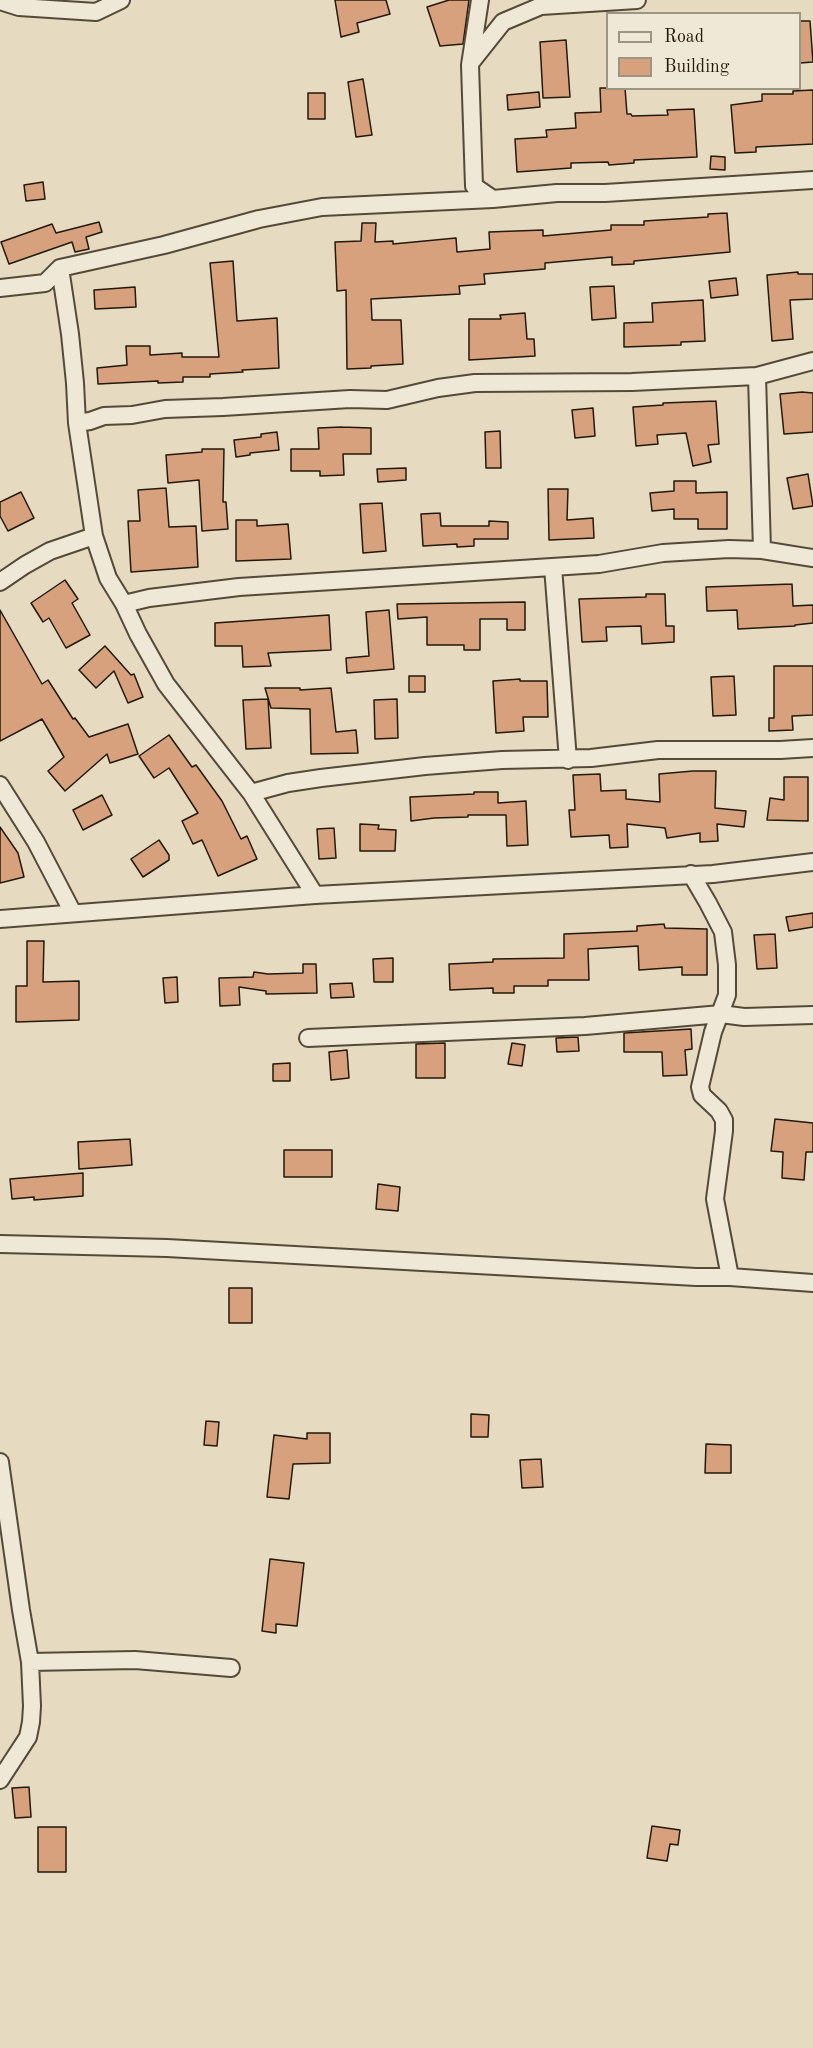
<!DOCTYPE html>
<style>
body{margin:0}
#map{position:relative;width:813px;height:2048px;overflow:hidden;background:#e6dbc0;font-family:"Old Standard TT",serif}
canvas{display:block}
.legend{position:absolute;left:606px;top:12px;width:195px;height:78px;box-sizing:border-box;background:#efe8d6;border:2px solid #9d9584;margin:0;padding:8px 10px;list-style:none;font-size:18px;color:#23190a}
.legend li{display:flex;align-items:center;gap:12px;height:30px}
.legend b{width:30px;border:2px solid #9d9584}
</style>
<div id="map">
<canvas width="813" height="2048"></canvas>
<ul class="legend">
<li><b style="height:8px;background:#efe8d6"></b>Road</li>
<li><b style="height:16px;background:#d7a17e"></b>Building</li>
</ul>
</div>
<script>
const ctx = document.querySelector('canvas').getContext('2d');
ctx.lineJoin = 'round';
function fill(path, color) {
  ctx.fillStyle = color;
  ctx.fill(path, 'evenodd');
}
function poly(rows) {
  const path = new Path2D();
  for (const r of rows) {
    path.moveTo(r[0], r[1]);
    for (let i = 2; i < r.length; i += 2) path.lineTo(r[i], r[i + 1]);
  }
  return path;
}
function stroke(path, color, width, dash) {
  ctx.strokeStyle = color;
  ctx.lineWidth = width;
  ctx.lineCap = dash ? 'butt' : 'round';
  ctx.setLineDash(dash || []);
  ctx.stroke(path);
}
const building = poly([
 [335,0,386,0,390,14,357,23,359,32,341,37,335,0],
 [449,0,469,0,463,44,440,46,427,7,449,0],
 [800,21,810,21,813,62,800,63,800,21],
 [566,40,570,97,543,98,540,42,566,40],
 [363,79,372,135,356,137,348,82,363,79],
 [600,88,625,88,627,114,631,114,632,116,668,115,667,110,694,109,697,157,634,160,634,163,609,165,608,162,571,163,571,168,517,172,515,139,547,137,546,130,576,128,575,113,601,112,600,88],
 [813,90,813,144,756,147,756,152,735,153,731,105,762,101,762,94,793,94,793,91,813,90],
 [539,92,540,107,508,110,507,95,539,92],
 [308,93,325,93,325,119,308,119,308,93],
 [711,156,725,157,725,170,710,169,711,156],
 [43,182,45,199,26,201,24,185,43,182],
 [727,213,730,252,634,261,634,264,612,265,612,257,545,263,545,269,484,274,485,284,459,286,460,294,371,299,372,320,401,320,403,364,371,366,371,368,347,369,346,290,337,291,335,242,361,241,362,223,376,223,375,242,393,241,393,244,456,238,457,252,490,249,489,232,543,230,543,236,611,230,611,225,644,225,644,221,708,217,708,214,727,213],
 [99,222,102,232,86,237,89,249,75,252,72,242,9,264,1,242,52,224,56,233,99,222],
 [233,261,237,321,277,318,279,368,242,370,243,372,210,374,210,377,183,377,183,382,158,383,158,381,98,384,97,368,127,365,126,346,150,346,150,355,182,353,182,357,219,357,210,263,233,261],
 [798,272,798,274,813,274,813,299,790,300,793,339,772,341,767,275,798,272],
 [736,278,738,295,711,298,709,281,736,278],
 [614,286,616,318,592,320,590,287,614,286],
 [135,287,136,307,95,309,94,290,135,287],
 [703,300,705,341,681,342,681,345,624,347,624,323,653,322,652,303,703,300],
 [525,313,527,339,534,339,535,356,469,360,469,319,501,319,500,315,525,313],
 [802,392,813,393,813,432,784,434,780,394,802,392],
 [716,401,719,444,708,445,711,462,693,466,686,433,657,435,658,444,636,446,633,407,663,405,663,403,716,401],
 [593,408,595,436,575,438,572,410,593,408],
 [342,427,371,428,371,454,343,454,344,475,320,476,320,471,291,471,291,449,319,449,318,428,342,427],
 [500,431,501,468,486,468,485,432,500,431],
 [277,432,279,450,250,453,250,455,236,457,234,440,261,437,261,434,277,432],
 [202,449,224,449,223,502,226,502,228,529,202,531,199,480,168,483,166,455,202,452,202,449],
 [406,468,406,480,378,482,377,469,406,468],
 [808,474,813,506,793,509,787,478,808,474],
 [674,481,696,481,696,493,727,492,727,529,698,529,698,519,674,519,674,509,652,511,650,493,674,491,674,481],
 [166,488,169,527,196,526,198,567,131,572,128,521,140,521,138,490,166,488],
 [548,489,568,489,567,520,593,518,594,538,549,540,548,489],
 [21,492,34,518,8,531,0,516,0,502,21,492],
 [382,503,386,551,363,553,360,504,382,503],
 [440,513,441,526,489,526,489,521,508,522,508,539,474,539,474,546,457,547,457,544,423,546,421,514,440,513],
 [236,520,257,520,257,526,288,524,291,559,236,561,236,520],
 [65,580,78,599,72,603,90,635,66,648,49,618,43,622,31,603,65,580],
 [792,584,793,606,813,605,813,623,795,625,795,626,738,629,737,610,707,611,706,587,792,584],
 [646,594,665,594,666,626,674,626,674,642,642,644,641,626,606,627,607,641,582,642,579,599,646,597,646,594],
 [525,602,525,630,507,630,507,619,480,619,480,650,464,650,464,645,427,645,427,617,398,619,397,604,525,602],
 [0,610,42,684,48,680,73,719,75,718,89,737,128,724,138,754,110,763,107,754,65,791,48,771,64,757,42,719,0,741,0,610],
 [389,610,394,669,347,673,346,658,369,656,366,612,389,610],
 [329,615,331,650,268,653,271,666,243,667,242,646,215,646,215,623,329,615],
 [105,646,131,675,134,674,143,697,128,703,114,671,96,688,79,670,105,646],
 [774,666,813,666,813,715,792,716,793,730,769,731,769,718,774,718,774,666],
 [409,676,425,676,425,692,409,692,409,676],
 [734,676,736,715,713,716,711,677,734,676],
 [520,679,520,681,547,681,548,717,523,717,524,731,496,733,493,681,520,679],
 [265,688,300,688,300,690,331,688,336,732,356,730,358,753,311,754,310,709,271,708,265,688],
 [268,699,271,748,246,749,243,700,268,699],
 [397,699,398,738,375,739,374,700,397,699],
 [169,735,192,767,196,765,222,801,241,839,247,836,257,859,218,876,202,840,193,844,182,821,198,813,169,768,154,778,139,756,169,735],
 [693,771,716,771,715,808,746,811,744,827,717,824,718,841,700,842,700,833,667,838,665,828,627,824,628,847,610,848,609,835,571,837,569,810,575,810,573,775,600,774,601,791,626,790,626,799,660,802,659,774,693,771],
 [784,777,808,777,808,821,767,820,770,798,784,800,784,777],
 [474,792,498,792,498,803,526,801,528,845,507,846,506,815,468,815,468,817,434,818,411,821,410,797,474,794,474,792],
 [102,795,112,815,83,830,73,810,102,795],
 [360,824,379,825,378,829,396,830,395,851,360,851,360,824],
 [0,827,18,853,24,877,0,883,0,827],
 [334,828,336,858,319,859,317,829,334,828],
 [159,840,169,855,169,860,143,877,131,859,159,840],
 [813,913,813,927,789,931,786,917,813,913],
 [664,924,665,928,707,929,707,975,682,975,682,967,639,970,638,946,588,949,589,980,548,980,548,986,514,986,514,993,493,993,493,988,450,990,449,964,493,962,493,959,564,958,564,934,637,931,637,926,664,924],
 [775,934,777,968,757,969,754,935,775,934],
 [27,941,44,941,43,982,79,981,79,1020,16,1022,16,986,27,986,27,941],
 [393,958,393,982,374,982,373,959,393,958],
 [303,964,316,964,317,993,266,994,266,991,239,987,240,1005,220,1006,219,978,253,977,254,972,268,974,303,973,303,964],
 [177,977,178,1002,165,1003,163,978,177,977],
 [352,983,354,997,331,998,330,984,352,983],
 [691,1029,692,1049,685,1050,687,1075,663,1076,662,1052,624,1052,624,1033,691,1029],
 [578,1037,579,1051,557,1052,556,1038,578,1037],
 [445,1043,445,1078,416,1078,416,1044,445,1043],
 [512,1043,525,1045,522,1066,508,1064,512,1043],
 [347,1050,349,1078,331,1080,329,1052,347,1050],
 [290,1063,290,1081,273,1081,273,1064,290,1063],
 [775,1119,813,1123,813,1152,806,1152,804,1180,782,1178,783,1152,771,1151,775,1119],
 [130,1139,132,1165,79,1169,78,1142,130,1139],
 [284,1150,332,1150,332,1177,284,1177,284,1150],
 [83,1173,83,1196,34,1200,34,1197,12,1199,10,1179,83,1173],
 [378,1184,400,1187,398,1211,376,1209,378,1184],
 [229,1288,252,1288,252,1323,229,1323,229,1288],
 [471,1414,489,1415,488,1437,471,1437,471,1414],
 [206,1421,219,1422,217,1446,204,1445,206,1421],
 [307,1433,330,1433,330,1463,293,1464,289,1499,267,1497,274,1435,307,1439,307,1433],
 [706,1444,731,1445,731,1473,705,1473,706,1444],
 [541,1459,543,1487,522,1488,520,1460,541,1459],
 [270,1559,304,1563,297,1626,276,1624,276,1633,262,1631,270,1559],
 [29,1787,31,1817,15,1818,12,1788,29,1787],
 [652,1826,680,1830,678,1845,670,1844,667,1861,647,1858,652,1826],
 [38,1827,66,1827,66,1872,38,1872,38,1827]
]);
fill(building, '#d7a17e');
stroke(building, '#23190a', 1.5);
const street = poly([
 [480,0,470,65,474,186,493,199],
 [0,1,19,7,96,12,121,0],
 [472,61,503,22,541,6,637,0],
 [0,288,45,283,60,268,164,245,259,219,322,207,493,199,557,193,605,193,813,180],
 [757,376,762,550],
 [77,423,90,421,104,416,132,415,165,409,223,407,350,399,387,400,438,388,475,383,632,382,757,376,813,361],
 [94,536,108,578,124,604,138,634,166,684,251,793,315,895],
 [553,567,568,760],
 [0,582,25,565,50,551,94,536,77,423,75,383,70,334,60,268],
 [124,604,149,598,239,587,599,564,663,553,729,549,762,550,813,558],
 [0,785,36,842,73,913],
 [251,793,288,783,321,778,425,766,502,760,591,758,658,750,780,750,813,748],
 [691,874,708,903,723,932,727,965,727,995,713,1032,700,1087,702,1095,719,1111,724,1120,724,1131,715,1199,730,1277],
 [0,919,315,895,713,874,813,862],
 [308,1038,585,1026,721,1014,744,1017,813,1015],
 [0,1244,167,1248,696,1277,730,1277,813,1283],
 [0,1462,21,1610,30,1662,32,1706,31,1722,28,1737,0,1780],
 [30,1662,135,1660,231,1668]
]);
stroke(street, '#544a38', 20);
stroke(street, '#efe8d6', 16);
</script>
